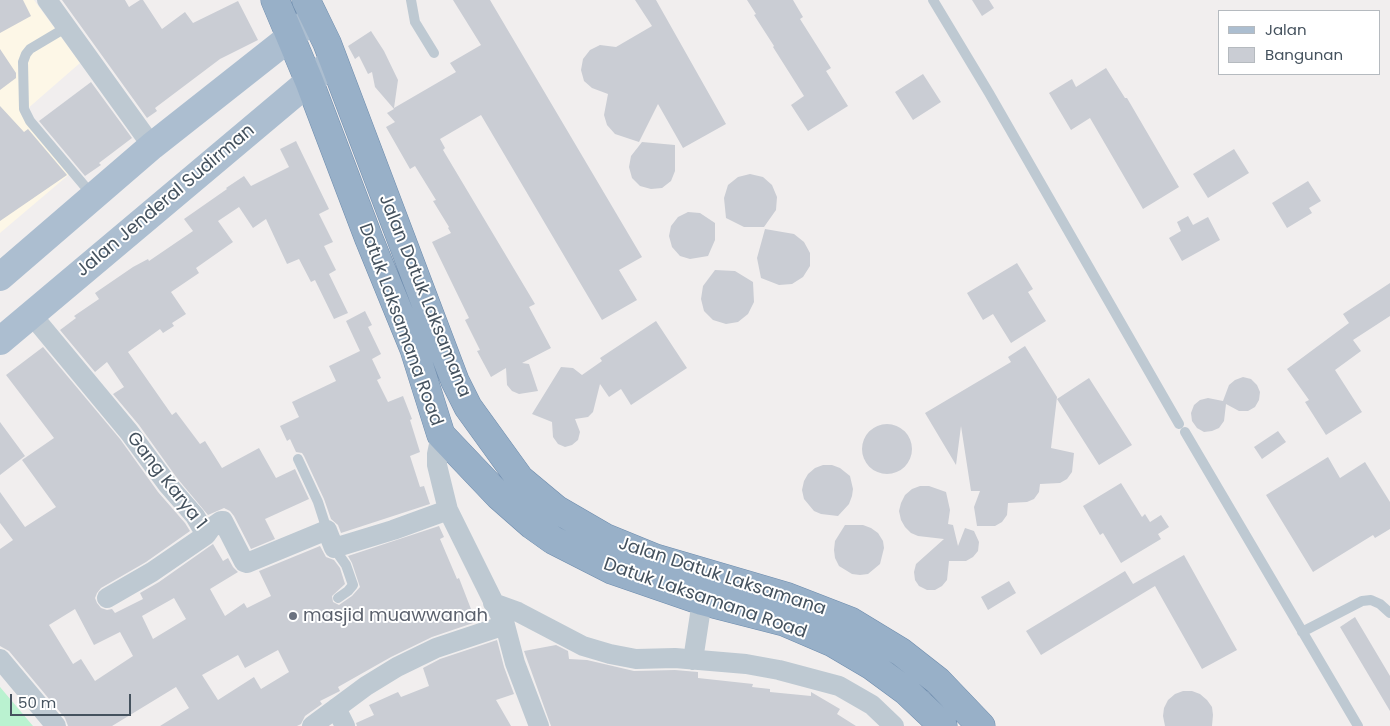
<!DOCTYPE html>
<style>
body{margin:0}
#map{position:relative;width:1390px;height:726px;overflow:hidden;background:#f1eeee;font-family:Poppins,sans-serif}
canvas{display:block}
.legend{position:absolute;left:1218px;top:10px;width:162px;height:65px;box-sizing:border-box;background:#fff;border:1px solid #b5babf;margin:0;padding:6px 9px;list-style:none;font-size:15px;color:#45525e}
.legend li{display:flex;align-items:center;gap:10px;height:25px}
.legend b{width:25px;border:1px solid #b5babf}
.scale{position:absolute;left:10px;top:694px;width:121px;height:22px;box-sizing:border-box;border:2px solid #45525e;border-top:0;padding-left:6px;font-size:15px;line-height:18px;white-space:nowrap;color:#45525e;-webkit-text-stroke:4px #fff;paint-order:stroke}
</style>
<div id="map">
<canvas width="1390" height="726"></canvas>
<ul class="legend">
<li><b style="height:6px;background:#acbed0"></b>Jalan</li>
<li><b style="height:14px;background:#cacdd4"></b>Bangunan</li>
</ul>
<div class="scale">50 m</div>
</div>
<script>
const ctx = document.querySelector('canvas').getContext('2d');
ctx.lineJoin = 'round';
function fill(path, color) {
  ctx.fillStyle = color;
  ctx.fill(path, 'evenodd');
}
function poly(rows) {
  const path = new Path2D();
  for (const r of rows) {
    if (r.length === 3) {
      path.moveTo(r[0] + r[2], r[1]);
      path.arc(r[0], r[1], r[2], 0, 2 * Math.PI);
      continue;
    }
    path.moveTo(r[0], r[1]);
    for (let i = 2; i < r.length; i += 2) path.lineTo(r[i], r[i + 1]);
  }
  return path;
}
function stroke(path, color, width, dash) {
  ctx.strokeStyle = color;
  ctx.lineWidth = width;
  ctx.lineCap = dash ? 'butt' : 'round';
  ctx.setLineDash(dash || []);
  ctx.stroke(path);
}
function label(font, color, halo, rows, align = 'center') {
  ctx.font = font + ' Poppins,sans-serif';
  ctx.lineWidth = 4;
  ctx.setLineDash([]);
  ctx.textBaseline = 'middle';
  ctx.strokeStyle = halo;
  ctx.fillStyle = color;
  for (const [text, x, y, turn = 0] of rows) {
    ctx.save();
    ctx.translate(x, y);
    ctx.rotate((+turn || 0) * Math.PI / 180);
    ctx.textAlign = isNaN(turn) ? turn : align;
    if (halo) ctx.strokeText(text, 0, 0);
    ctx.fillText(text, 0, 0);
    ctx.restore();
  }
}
fill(poly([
 [0,0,34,0,80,63,26,110,72,172,0,233]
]), '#fdf7e7');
fill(poly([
 [0,687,33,726,0,726]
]), '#baf2d0');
fill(poly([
 [0,0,23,0,31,16,0,33],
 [62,0,125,0,129,7,140,0,143,0,162,29,185,12,193,23,238,1,258,40,220,59,155,108,157,111,147,118],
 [453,0,490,0,642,257,619,270,637,300,602,320,481,115,440,139,445,148,443,150,535,304,529,307,551,348,522,363,529,364,538,391,519,394,512,391,507,385,506,368,491,377,477,351,480,350,465,320,469,318,432,242,451,233,448,228,449,227,433,201,436,200,415,166,410,169,386,127,395,122,387,113,394,109,375,87,372,72,368,74,359,56,355,59,348,46,371,31,384,51,398,80,394,108,456,72,450,63,481,45],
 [635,0,656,0,726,124,683,148,658,104,639,142,615,134,607,125,604,115,608,94,592,88,584,81,581,70,583,59,590,50,600,45,616,47,652,26],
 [747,0,793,0,803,17,800,19,831,68,826,71,848,106,808,131,791,105,804,96,773,47,774,46,754,15,756,14],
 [972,0,989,0,994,8,982,16],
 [0,49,16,73,16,78,0,90],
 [1106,68,1125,98,1127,98,1179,187,1143,209,1090,118,1071,130,1049,93,1072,79,1076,87],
 [923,74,941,102,913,120,895,92],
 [91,82,132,138,99,163,101,165,85,176,39,121],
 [0,106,24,132,28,129,67,175,0,221],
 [296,141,329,209,319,214,333,242,324,246,336,270,329,274,348,313,334,319,315,280,311,282,299,259,287,264,266,219,253,228,239,207,218,221,233,242,196,268,199,273,171,292,186,314,172,323,174,326,163,333,160,329,128,352,172,415,176,412,200,444,205,441,222,468,259,448,276,478,295,469,309,499,265,519,275,539,251,549,234,516,230,511,224,508,208,515,177,478,139,425,113,394,124,387,107,362,95,372,60,330,76,318,74,316,99,299,95,293,133,267,148,259,149,261,193,231,184,219,227,189,226,188,244,176,251,186,289,167,280,149],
 [642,142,675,145,675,171,671,181,662,188,651,189,640,186,632,178,629,167,631,156],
 [1234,149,1249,173,1208,198,1193,174],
 [750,174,763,177,772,185,777,197,776,210,764,227,744,227,726,218,724,198,728,185,738,177],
 [1308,181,1321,201,1309,208,1312,213,1287,228,1272,203],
 [688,212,700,213,715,223,715,240,708,256,690,259,680,256,672,247,669,236,671,226,678,217],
 [1188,216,1193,225,1208,217,1220,240,1182,261,1169,238,1181,231,1177,222],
 [765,229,794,234,804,242,810,253,810,266,803,277,792,284,779,285,761,278,757,258],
 [1017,263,1033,289,1028,292,1046,321,1011,343,993,314,983,320,967,293],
 [715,270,735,271,753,282,754,302,748,314,738,322,726,324,713,320,704,311,701,299,703,286],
 [1390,283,1390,316,1353,340,1361,351,1335,370,1362,412,1326,435,1305,402,1309,400,1287,369,1349,323,1343,314],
 [365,311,372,325,368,327,381,354,372,359,381,378,377,380,388,402,403,396,412,419,410,420,420,452,410,456,420,487,424,486,430,504,341,533,338,525,331,519,324,499,304,456,302,453,296,452,290,439,287,441,280,426,299,417,292,402,336,381,329,366,360,351,346,321],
 [656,321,687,368,631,405,621,389,609,397,600,384,593,412,588,417,575,419,580,432,578,440,572,445,565,447,558,444,553,437,552,422,532,414,561,367,573,368,582,375,602,361,600,358],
 [1025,346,1057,397,1051,448,1074,453,1072,472,1067,479,1060,483,1040,484,1039,492,1034,499,1027,502,1008,503,1007,515,1002,522,995,526,977,526,974,507,980,491,971,491,961,426,956,465,925,413,1011,362,1008,357],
 [43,347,120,439,158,492,185,523,190,531,146,562,101,588,97,593,95,598,97,603,101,608,107,610,112,609,115,613,143,599,140,593,159,582,213,544,223,561,228,558,233,567,238,572,210,589,225,616,244,603,247,608,271,596,259,571,320,546,326,557,334,560,340,568,345,584,332,596,333,602,339,605,352,596,360,587,352,563,348,556,439,526,444,537,440,539,457,579,459,578,476,622,432,637,391,657,338,687,340,691,320,701,322,704,305,716,301,724,297,726,160,726,189,708,176,687,112,726,68,726,65,718,9,651,0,646,0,549,13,540,0,523,0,492,25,527,56,507,22,460,54,438,6,375],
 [174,598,186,619,153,639,142,616],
 [75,609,94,645,120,632,133,656,95,681,81,659,73,664,49,625],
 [278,650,289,672,261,689,254,677,218,700,202,675,238,655,245,668],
 [1243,377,1251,379,1257,385,1260,392,1259,400,1255,407,1248,411,1239,411,1226,404,1224,421,1219,428,1212,431,1204,432,1197,428,1192,421,1191,413,1194,405,1200,400,1208,398,1223,401,1229,385,1235,380],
 [1089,378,1132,445,1099,465,1057,399],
 [0,422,25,456,0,475],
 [887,449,25],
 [1278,431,1286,442,1262,459,1254,447],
 [1328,457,1340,478,1365,462,1390,502,1390,529,1375,538,1373,535,1313,572,1266,495],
 [823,465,832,465,840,468,850,476,853,489,852,496,849,504,838,516,821,514,814,511,804,499,802,490,804,481,808,474,815,468],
 [1121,483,1142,517,1145,514,1150,522,1161,515,1169,527,1158,534,1161,539,1121,563,1103,533,1100,535,1083,506],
 [920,486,929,486,946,492,950,510,948,524,953,525,958,546,965,528,974,531,979,542,978,551,973,557,966,561,949,561,947,580,942,586,935,590,927,590,919,586,915,580,914,572,916,564,944,539,918,536,911,533,905,527,901,520,899,511,901,503,905,495,912,489],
 [845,525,863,525,871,528,878,533,883,541,884,548,880,564,868,574,860,575,852,574,839,566,835,558,834,550,835,541],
 [1184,555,1237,650,1202,669,1155,586,1041,655,1026,631,1125,571,1133,584],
 [1009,581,1016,593,988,610,981,597],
 [1355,617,1390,676,1390,711,1340,627],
 [497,640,504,667,514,694,496,700,511,726,357,726,356,723,374,715,369,705,398,692,401,697,429,686,423,668,440,659],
 [556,645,568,651,569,659,587,660,634,671,675,670,698,672,698,678,753,684,752,687,770,689,770,692,811,696,811,692,840,709,837,714,856,726,551,726,524,651],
 [1183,691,1192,691,1200,694,1207,700,1212,707,1213,715,1212,726,1165,726,1163,716,1164,708,1168,700,1175,694]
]), '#cacdd4');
const trunk = poly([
 [275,0,309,81,369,239,414,349,441,435,499,496,532,525,553,540,612,570,702,601,784,622,833,643,872,666,906,691,943,726],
 [306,0,327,43,455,381,468,407,520,479,556,509,606,538,655,558,788,597,850,621,901,652,938,681,981,726]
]);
stroke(trunk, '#6e8cad', 29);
stroke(poly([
 [411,0,415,22,434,53],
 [933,0,989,93,1179,424],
 [67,27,30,49,26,54,23,62,24,109,30,121,93,196],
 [1185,432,1358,726],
 [298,459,318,502,327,530],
 [334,548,346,565,353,585,348,591,338,598],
 [1302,632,1362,601,1371,600,1380,604,1390,613]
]), '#bec9d2', 10);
stroke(poly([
 [47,0,152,146],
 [31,314,129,432,168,485,195,516,206,535,211,528,221,521,223,521,244,562,247,563,327,530,334,548,393,530,448,510],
 [441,435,437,454,437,465,448,510,505,625,515,663,539,726],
 [107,598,152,572,206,535],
 [493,603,518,612,583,646,610,654,636,659,675,658,746,664,779,670,839,686,872,705,894,726],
 [0,659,56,726],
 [693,660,702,601],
 [336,708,345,726],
 [312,726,366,686,397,667,436,648,505,625]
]), '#bec9d2', 20);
stroke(poly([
 [0,277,152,146,313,19],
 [0,341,332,62]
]), '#acbed0', 28);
stroke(trunk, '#98b0c8', 28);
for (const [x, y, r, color] of [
 [293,616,5,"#6b7280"]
]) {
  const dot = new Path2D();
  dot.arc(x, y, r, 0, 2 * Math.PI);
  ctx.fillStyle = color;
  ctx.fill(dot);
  stroke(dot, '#fff', 2);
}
label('18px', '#45525e', '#fff', [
 ["Jalan Jenderal Sudirman",166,201,-40],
 ["Jalan Datuk Laksamana",424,296,68],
 ["Datuk Laksamana Road",400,325,70],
 ["Gang Karya 1",166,481,52],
 ["Jalan Datuk Laksamana",722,577,18],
 ["Datuk Laksamana Road",705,599,19]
]);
label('18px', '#5b616d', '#fff', [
 ["masjid muawwanah",303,616]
], 'left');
</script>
